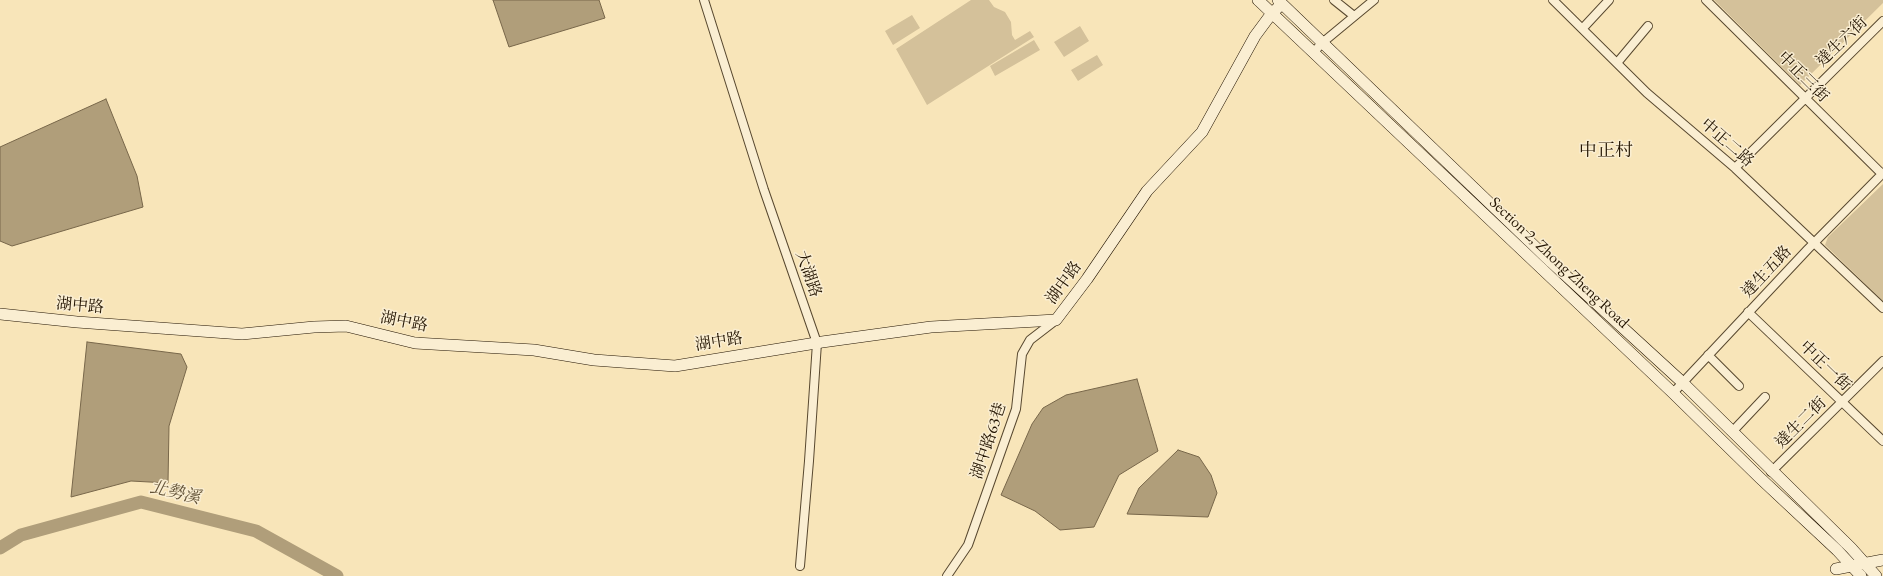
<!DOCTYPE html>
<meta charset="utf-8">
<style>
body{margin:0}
canvas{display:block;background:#f8e5b9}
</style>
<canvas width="1883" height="576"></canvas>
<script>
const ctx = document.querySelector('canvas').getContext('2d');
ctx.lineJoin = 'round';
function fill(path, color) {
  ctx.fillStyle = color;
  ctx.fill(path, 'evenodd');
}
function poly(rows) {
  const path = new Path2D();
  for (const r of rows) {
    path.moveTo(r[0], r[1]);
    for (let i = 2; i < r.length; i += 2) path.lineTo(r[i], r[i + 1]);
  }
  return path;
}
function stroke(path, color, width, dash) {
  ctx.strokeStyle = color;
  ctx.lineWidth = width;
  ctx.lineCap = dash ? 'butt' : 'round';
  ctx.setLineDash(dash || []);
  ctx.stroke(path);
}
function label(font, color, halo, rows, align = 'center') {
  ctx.font = font + ' "EB Garamond","Noto Serif TC",serif';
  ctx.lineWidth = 3;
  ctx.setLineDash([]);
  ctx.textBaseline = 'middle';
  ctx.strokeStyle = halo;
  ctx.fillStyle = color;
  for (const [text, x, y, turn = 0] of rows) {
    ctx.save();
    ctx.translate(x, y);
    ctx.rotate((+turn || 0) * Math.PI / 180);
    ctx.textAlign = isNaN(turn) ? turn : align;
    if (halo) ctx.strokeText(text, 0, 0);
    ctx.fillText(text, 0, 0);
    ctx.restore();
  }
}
fill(poly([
 [971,0,989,0,994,7,1005,12,1011,22,1012,35,1015,40,1030,31,1034,37,927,105,896,49],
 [1714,0,1883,0,1883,3,1800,85],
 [912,15,920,28,893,45,885,31],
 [1080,26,1089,41,1064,57,1054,42],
 [1034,40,1040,50,995,76,990,66],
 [1097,55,1103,65,1078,81,1071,70],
 [1883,184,1883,301,1825,245,1828,237]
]), '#d4c19a');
const water = poly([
 [493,0,599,0,605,18,509,47,493,0],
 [106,99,137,176,143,207,12,246,0,241,0,147,106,99],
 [87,342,181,354,187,367,169,426,168,483,131,481,71,497,87,342],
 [1137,379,1158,451,1119,475,1094,527,1060,530,1035,511,1001,495,1032,424,1043,408,1066,395,1137,379],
 [1178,450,1199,457,1211,475,1217,493,1208,517,1127,514,1139,488,1178,450]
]);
fill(water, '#b09e7a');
stroke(water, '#78674a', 1);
stroke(poly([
 [0,548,21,535,141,502,256,531,337,576]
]), '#b09e7a', 13);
const street = poly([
 [704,0,764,190,817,343,809,461,800,566],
 [1334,0,1354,16],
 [1553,0,1647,93,1735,168,1883,308],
 [1706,0,1882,174],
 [1583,28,1609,0],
 [1313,53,1322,43,1374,0],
 [1617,63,1648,26],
 [1735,168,1883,21],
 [1748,312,1883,441],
 [1708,355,1739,386],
 [1673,393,1808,249,1883,173],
 [1732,432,1765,397],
 [1771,472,1883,361],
 [947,576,968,545,1016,409,1022,354,1030,340,1056,320]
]);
const secondary = poly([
 [1258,0,1673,393,1760,478,1837,550,1861,576],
 [1278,0,1551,262,1682,382,1851,548,1876,576],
 [0,314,77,322,242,334,314,327,346,326,415,343,534,350,594,360,675,366,822,342,931,327,1056,320,1087,279,1147,191,1202,132,1255,36,1272,13,1282,4],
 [1836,569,1883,560]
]);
stroke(street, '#58482f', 10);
stroke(secondary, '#231401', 12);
stroke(street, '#faeed2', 8);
stroke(secondary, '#faeed2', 11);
label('16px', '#231401', '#faeed2', [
 ["達生六街",1842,42,-44],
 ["中正三街",1803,77,45],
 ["中正二路",1727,143,41],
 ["Section 2, Zhong Zheng Road",1559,263,43],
 ["達生五路",1767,272,-47],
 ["大湖路",808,274,71],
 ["湖中路",1064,283,-54],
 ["湖中路",80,306,5],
 ["湖中路",404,322,11],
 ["湖中路",719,342,-9],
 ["中正一街",1825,366,44],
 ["達生二街",1801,423,-45],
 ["湖中路63巷",989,441,-72]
]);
label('italic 17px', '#625237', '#faeed2', [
 ["北勢溪",175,493,13]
]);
label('18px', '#231401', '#faeed2', [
 ["中正村",1606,151]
]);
</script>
